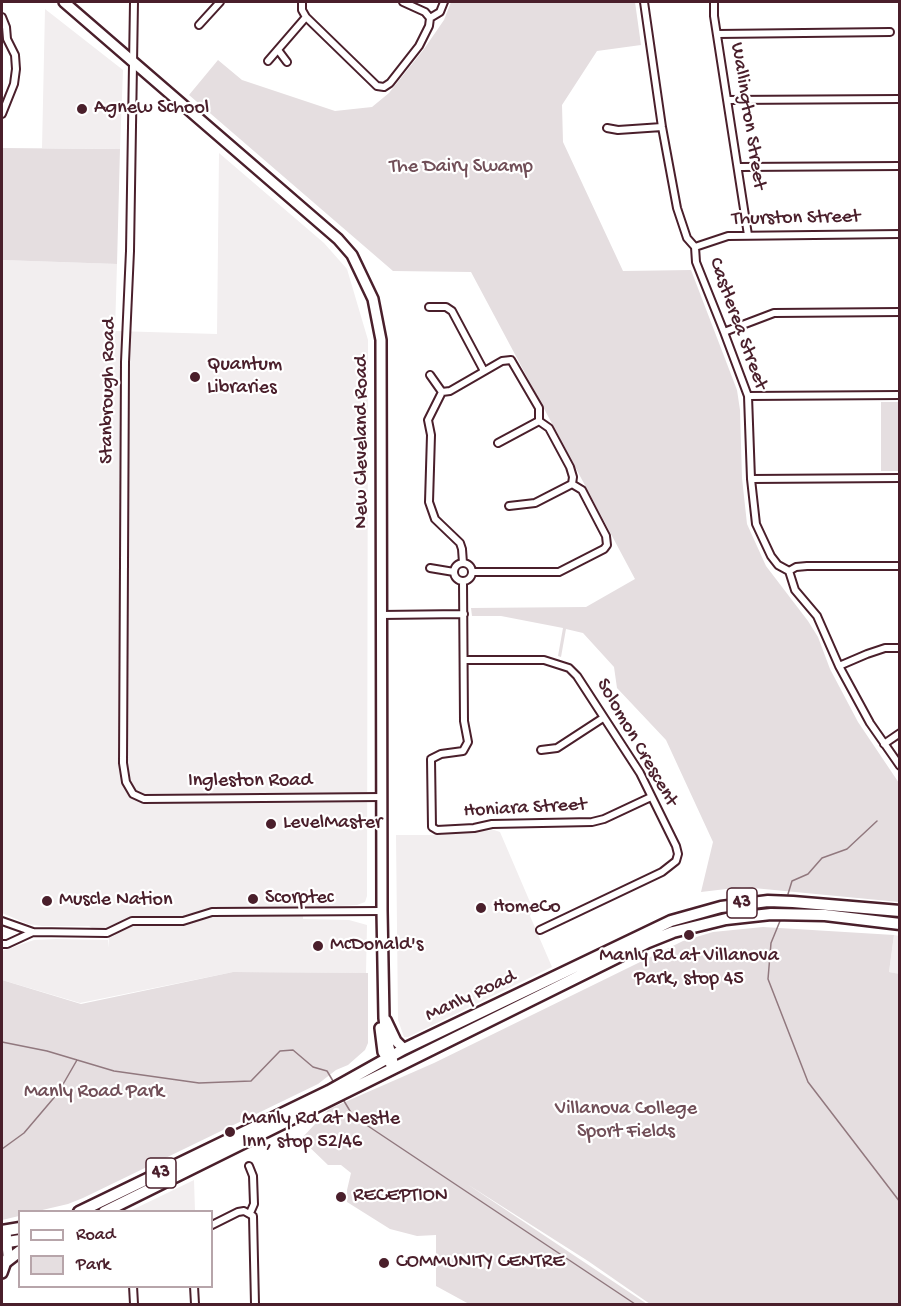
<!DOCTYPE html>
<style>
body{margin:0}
#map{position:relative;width:901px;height:1306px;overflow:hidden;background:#fff;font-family:"Gochi Hand",sans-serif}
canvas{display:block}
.frame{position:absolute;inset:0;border:3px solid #4a1f2b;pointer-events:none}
.legend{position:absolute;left:18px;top:1210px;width:195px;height:78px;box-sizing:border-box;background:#fff;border:2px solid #b7a5aa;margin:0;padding:8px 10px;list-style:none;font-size:18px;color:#4a1f2b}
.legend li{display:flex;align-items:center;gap:12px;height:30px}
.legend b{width:30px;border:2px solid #b7a5aa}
</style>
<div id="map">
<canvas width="901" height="1306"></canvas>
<div class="frame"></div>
<ul class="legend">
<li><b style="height:8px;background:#fff"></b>Road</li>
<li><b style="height:16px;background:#e5dee0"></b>Park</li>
</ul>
</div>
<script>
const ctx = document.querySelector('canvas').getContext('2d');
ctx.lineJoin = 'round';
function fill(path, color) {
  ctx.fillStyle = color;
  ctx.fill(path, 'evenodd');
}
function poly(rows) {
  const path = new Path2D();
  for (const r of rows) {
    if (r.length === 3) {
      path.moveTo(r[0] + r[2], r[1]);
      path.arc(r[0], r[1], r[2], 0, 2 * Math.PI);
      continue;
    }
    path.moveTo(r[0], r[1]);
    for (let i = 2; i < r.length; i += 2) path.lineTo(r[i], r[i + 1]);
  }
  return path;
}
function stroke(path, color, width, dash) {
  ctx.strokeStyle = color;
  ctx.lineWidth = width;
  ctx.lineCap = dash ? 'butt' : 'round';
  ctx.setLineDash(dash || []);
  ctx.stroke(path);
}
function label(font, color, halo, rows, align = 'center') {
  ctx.font = font + ' "Gochi Hand",sans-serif';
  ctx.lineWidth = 4.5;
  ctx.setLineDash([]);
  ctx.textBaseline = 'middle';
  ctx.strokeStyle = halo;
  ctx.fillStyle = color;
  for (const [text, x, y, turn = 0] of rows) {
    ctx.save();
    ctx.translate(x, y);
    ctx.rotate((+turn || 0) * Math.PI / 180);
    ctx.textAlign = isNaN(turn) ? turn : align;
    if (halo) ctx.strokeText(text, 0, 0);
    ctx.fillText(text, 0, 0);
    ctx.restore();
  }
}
fill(poly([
 [45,9,123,70,120,149,42,148],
 [219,153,324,243,347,269,368,340,367,896,365,902,357,905,303,908,303,919,349,920,367,925,366,973,233,972,80,1003,2,980,2,951,34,940,56,939,108,940,108,948,109,938,89,926,42,926,28,924,2,913,2,260,117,264,115,331,217,334],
 [494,830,500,832,533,909,530,916,552,967,408,1037,404,1037,398,1020,396,835,436,835],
 [894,935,899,936,899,974,889,972],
 [194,1180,195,1211,130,1211]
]), '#f2eeef');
fill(poly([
 [451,2,635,2,641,45,597,51,562,105,563,142,623,271,691,270,737,390,740,410,742,478,747,524,766,566,808,621,818,637,830,669,858,722,899,783,899,902,743,887,701,892,713,842,666,740,617,688,614,667,583,633,566,629,561,657,558,656,563,628,501,616,472,616,471,608,586,607,635,579,471,272,393,271,189,95,218,60,242,80,335,111,372,107,389,93,424,49,444,20],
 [2,148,120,149,117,264,2,260],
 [881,402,899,402,899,471,881,471],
 [763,927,894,935,889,972,900,974,899,1304,650,1304,588,1261,467,1184,647,1304,469,1304,436,1286,436,1235,417,1236,390,1229,347,1202,347,1190,351,1173,341,1165,328,1165,301,1139,329,1109,434,1063,683,941,713,932],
 [233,972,368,973,368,1043,365,1050,348,1065,336,1070,318,1084,83,1198,68,1204,38,1211,20,1212,19,1216,2,1220,2,980,81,1004]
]), '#e5dee0');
stroke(poly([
 [788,894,792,881,808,874,822,858,847,849,877,821],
 [780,921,771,943,768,979,808,1082,900,1202],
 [2,1042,47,1051,114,1071,199,1083,251,1081,280,1051,293,1050,313,1067,327,1071,333,1081],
 [344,1101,353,1116,635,1304],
 [2,1149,24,1133,58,1093,77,1060]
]), '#91787e', 1.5);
const street = poly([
 [134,2,130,251,125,362,123,763,126,782,133,794,144,799,382,797],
 [302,2,302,10,306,17,377,86,384,87,390,83,419,46,429,26,430,18,425,12,403,2],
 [644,2,662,127,677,208,687,238,695,247,696,262,724,332,748,396,751,479,756,524,771,556,778,565,789,571,795,590,817,616,839,666,870,723,900,766],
 [714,2,714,16,748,235],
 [430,18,440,12,444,2],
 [199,25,220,2],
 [718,34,890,32],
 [278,50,287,62],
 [268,61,306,17],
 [727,100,900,99],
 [2,114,14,84,16,69,15,55,7,39,6,27,2,17],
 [607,128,618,130,662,127],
 [739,167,900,166],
 [695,247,728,236,900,234],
 [429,307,446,307,452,311,484,371],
 [724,332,774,313,900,312],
 [430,375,442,392],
 [748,396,900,395],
 [498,443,539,421],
 [751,479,900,478],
 [509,506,535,503,572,484],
 [463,572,9],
 [463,563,462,549,460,543,435,519,429,502,431,435,428,420,442,392,450,391,502,361,511,360,539,408,539,421,549,428,570,467,573,477,572,484,582,490,606,536,607,545,604,549,559,572,472,572],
 [430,568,454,572],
 [789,571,796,567,807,566,900,566],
 [463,582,464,721,468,742,463,751,441,754,431,759,432,827,437,830,474,828,492,824,592,822,604,819,651,797],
 [381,615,464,614],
 [464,660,544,660,569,668,577,676,640,773,676,846,678,854,676,861,662,872,540,930],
 [839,666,867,654,885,648,900,648],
 [884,744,900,733],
 [541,750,557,748,603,718],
 [2,921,33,932,107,933,132,921,183,921,212,912,382,911],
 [2,944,7,944,33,932],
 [249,1166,253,1176,254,1204,250,1213],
 [212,1225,238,1212,244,1211,253,1216,255,1304],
 [133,1286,134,1304],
 [194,1286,195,1304]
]);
const secondary = poly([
 [64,2,338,239,352,255,373,299,381,340,382,911,384,1018,386,1036,393,1062],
 [386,1020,396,1041,404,1049],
 [380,1028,383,1052,390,1063],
 [2,1273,8,1256,6,1231]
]);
const primary = poly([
 [79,1212,329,1091,404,1049,671,921,721,907,768,901,793,902,900,911],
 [104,1212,648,942,673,932,726,919,771,914,825,915,900,924],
 [2,1231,20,1228],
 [2,1243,20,1240],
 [7,1261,20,1251]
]);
stroke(street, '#4a1f2b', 10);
stroke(secondary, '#4a1f2b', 14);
stroke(primary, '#4a1f2b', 15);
stroke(street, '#fff', 6);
stroke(secondary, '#fff', 9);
stroke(primary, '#fff', 10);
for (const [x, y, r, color] of [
 [82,109,6,"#4a1f2b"],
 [195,377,6,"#4a1f2b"],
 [271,824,6,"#4a1f2b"],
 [253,899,6,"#4a1f2b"],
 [47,901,6,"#4a1f2b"],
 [481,908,6,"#4a1f2b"],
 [689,935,6,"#4a1f2b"],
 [318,946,6,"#4a1f2b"],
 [230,1132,6,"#4a1f2b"],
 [341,1197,6,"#4a1f2b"],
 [384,1263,6,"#4a1f2b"]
]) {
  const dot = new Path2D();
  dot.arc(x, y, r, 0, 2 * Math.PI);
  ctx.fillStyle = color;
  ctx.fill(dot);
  stroke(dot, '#fff', 2);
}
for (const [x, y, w] of [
 [742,903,30],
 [161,1173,30]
]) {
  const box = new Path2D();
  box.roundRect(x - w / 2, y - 15, w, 30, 4.5);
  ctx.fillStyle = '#fff';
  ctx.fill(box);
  stroke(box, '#4a1f2b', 1.5);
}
label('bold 18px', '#4a1f2b', null, [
 ["43",742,903],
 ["43",161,1173]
]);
label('20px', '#4a1f2b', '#fff', [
 ["Agnew School",94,109],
 ["Quantum",207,366],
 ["Libraries",207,389],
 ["LevelMaster",283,824],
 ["Scorptec",265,899],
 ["Muscle Nation",59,901],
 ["HomeCo",493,908],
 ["McDonald's",330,946],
 ["Manly Rd at Villanova",689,957,"center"],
 ["Park, stop 45",689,980,"center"],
 ["Manly Rd at Nestle",242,1120],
 ["Inn, stop 52/46",242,1143],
 ["RECEPTION",353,1197],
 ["COMMUNITY CENTRE",396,1263]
], 'left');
label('20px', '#4a1f2b', '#fff', [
 ["Wallington Street",747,116,81],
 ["Thurston Street",796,219,-1],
 ["Castlerea Street",737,324,70],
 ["Stanbrough Road",109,391,-89],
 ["New Cleveland Road",363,442,-90],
 ["Solomon Crescent",636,743,60],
 ["Ingleston Road",250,782],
 ["Honiara Street",525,809,-3],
 ["Manly Road",471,997,-25]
]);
label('20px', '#714f58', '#fff', [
 ["The Dairy Swamp",461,168],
 ["Manly Road Park",94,1093],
 ["Villanova College",626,1110],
 ["Sport Fields",626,1133]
]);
</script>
